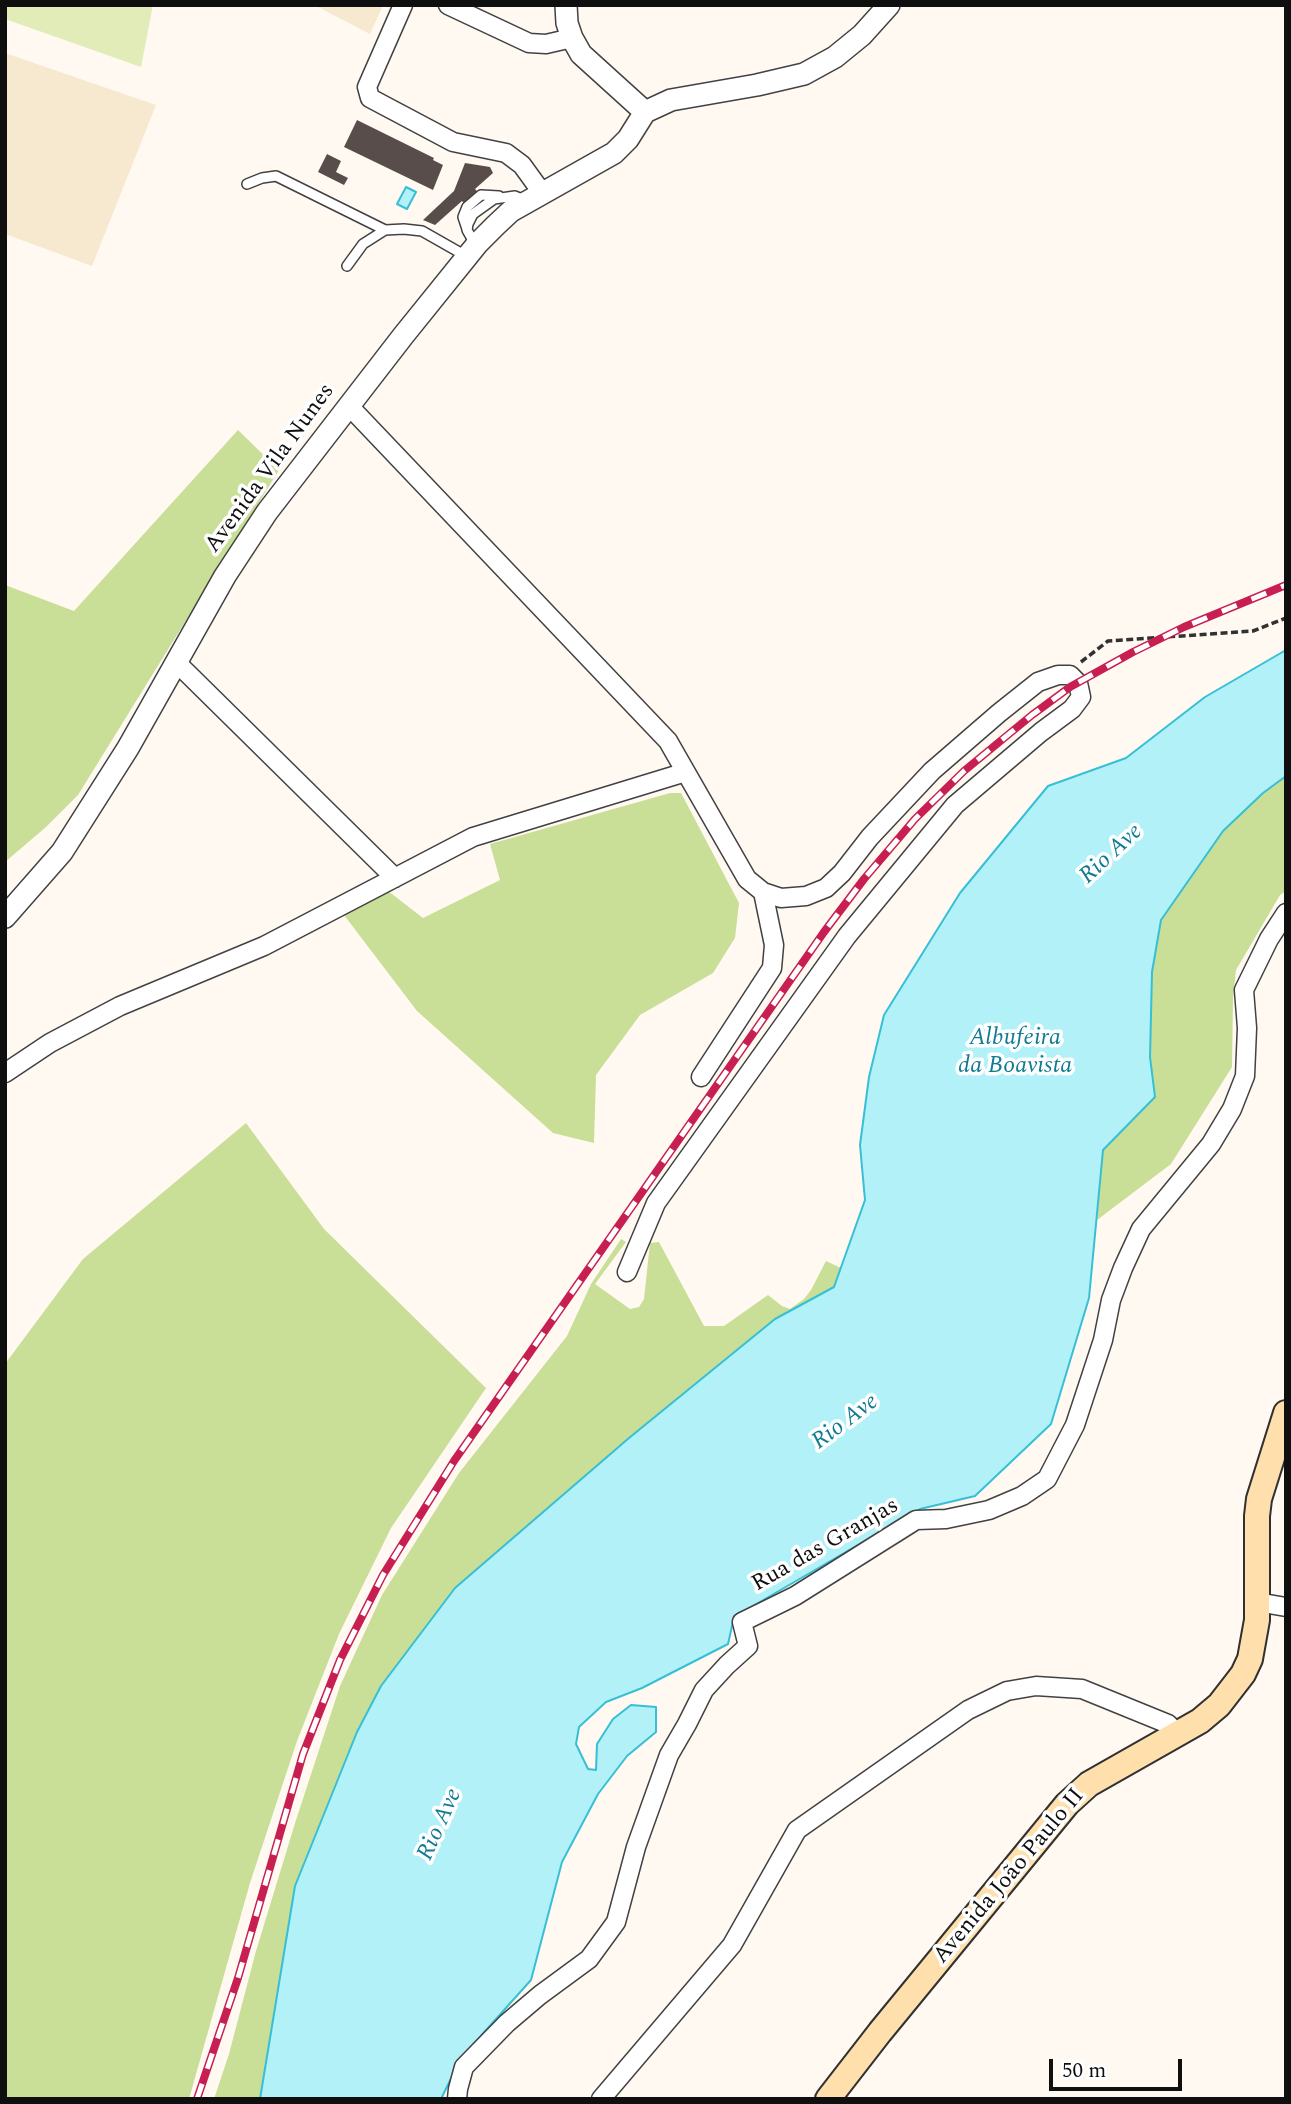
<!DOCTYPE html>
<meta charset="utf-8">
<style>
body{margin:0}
#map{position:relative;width:1291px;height:2104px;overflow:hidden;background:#fff9f2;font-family:Spectral,serif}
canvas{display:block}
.frame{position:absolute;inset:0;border:7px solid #0f0f0f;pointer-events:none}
.scale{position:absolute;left:1049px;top:2059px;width:133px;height:32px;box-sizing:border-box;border:4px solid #0f0f0f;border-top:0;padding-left:9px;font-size:21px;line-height:24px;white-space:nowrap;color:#0f0f0f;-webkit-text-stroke:5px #fff;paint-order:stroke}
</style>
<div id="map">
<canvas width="1291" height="2104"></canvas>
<div class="frame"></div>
<div class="scale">50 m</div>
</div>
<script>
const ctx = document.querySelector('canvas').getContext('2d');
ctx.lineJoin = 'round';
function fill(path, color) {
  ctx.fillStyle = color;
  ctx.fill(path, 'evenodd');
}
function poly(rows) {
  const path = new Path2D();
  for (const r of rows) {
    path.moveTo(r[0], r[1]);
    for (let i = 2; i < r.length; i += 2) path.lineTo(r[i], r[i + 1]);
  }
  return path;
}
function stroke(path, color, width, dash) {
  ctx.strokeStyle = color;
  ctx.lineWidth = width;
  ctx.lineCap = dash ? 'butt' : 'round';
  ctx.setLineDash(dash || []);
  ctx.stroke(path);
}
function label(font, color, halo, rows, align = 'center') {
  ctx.font = font + ' Spectral,serif';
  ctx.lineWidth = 7;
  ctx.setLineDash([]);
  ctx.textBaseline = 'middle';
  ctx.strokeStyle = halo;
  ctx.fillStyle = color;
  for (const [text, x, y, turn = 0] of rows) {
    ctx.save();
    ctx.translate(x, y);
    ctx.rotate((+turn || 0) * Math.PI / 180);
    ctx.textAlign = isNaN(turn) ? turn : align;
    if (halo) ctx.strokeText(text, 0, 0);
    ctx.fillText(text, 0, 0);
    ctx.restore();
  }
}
fill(poly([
 [314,5,383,5,370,34],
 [5,53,156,105,92,266,5,234]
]), '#f7e9d0');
fill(poly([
 [5,5,153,5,141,67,5,19]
]), '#e1ecb8');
fill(poly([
 [238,430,279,470,78,795,46,827,5,862,5,585,74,611],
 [1286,776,1286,891,1280,895,1236,970,1233,999,1232,1067,1171,1164,1097,1220,1103,1150,1155,1097,1150,1057,1152,972,1161,920,1223,831,1263,793],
 [670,793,681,793,739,903,735,938,713,973,640,1015,596,1075,594,1143,553,1133,417,1011,344,915,388,891,423,918,500,880,490,844],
 [246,1123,324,1229,486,1388,391,1528,339,1634,297,1741,250,1883,189,2099,5,2099,5,1364,83,1259],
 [621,1239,626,1242,595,1284,630,1309,639,1307,644,1299,650,1243,659,1242,704,1326,724,1326,768,1295,782,1306,790,1309,804,1299,811,1290,826,1261,841,1268,834,1287,775,1319,629,1438,455,1588,381,1686,357,1732,295,1886,260,2099,214,2099,229,2054,256,1951,296,1820,340,1686,382,1595,459,1473,567,1336,591,1284]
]), '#c9de97');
const water = poly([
 [406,187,416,192,407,209,397,204,406,187],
 [1286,650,1286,776,1263,793,1223,831,1161,920,1152,972,1150,1057,1155,1097,1103,1150,1089,1298,1051,1424,975,1496,920,1509,734,1617,728,1644,642,1688,606,1702,579,1727,576,1744,588,1769,596,1770,597,1744,613,1719,631,1705,656,1707,656,1732,627,1756,598,1794,562,1862,531,1980,461,2058,441,2099,260,2099,295,1886,357,1732,381,1686,455,1588,629,1438,775,1319,834,1287,865,1200,860,1145,869,1077,884,1015,960,893,1048,786,1126,758,1205,697,1286,650]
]);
fill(water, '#b3f1f9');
stroke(water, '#36bfd5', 2);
fill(poly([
 [357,120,434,158,433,160,443,165,433,190,344,147],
 [327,154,341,161,336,172,348,178,344,185,318,172],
 [465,163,490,167,493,173,475,189,491,206,477,218,462,201,435,225,423,220,454,191]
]), '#594d4b');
const service = poly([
 [247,184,262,178,276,176,385,230,404,229,422,231,466,256],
 [467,229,463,217,467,207,481,195,499,196],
 [475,244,467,230,468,224,473,214,494,199,515,196,524,200],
 [347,266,363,244,385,230]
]);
const minor = poly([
 [403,5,367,87,370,98,453,142,506,153,522,165,543,194],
 [448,5,529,43,546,44,572,38],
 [350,407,668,741,747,879,763,892,781,898,806,896,826,888,842,873,870,837,932,771,999,713,1038,682,1058,675,1070,675,1078,683,1081,697,1072,709,1041,732,955,805,847,936,656,1203,627,1272],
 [177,663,395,878],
 [5,1073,50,1043,120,1006,264,946,473,837,686,772],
 [701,1077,772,968,774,945,763,892],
 [1257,1602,1286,1607],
 [457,2099,458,2089,464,2067,507,2023,540,1995,589,1959,616,1922,636,1847,669,1755,687,1724,704,1690,727,1665,748,1646,742,1622,795,1596,916,1520,946,1519,989,1510,1022,1496,1047,1479,1075,1425,1103,1340,1111,1300,1123,1268,1141,1229,1211,1144,1232,1109,1245,1076,1247,1028,1244,990,1269,939,1286,913],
 [601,2099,732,1945,797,1830,968,1710,1007,1691,1036,1686,1082,1689,1168,1724,1178,1734]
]);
const tertiary = poly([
 [566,5,567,23,572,38,581,54,645,112],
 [645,112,671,100,757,85,804,74,835,57,862,35,889,5],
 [5,917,62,852,128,748,225,576,267,512,403,336,478,243,496,225,511,211,614,153,628,139,645,112]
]);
const secondary = poly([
 [828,2099,880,2032,1067,1804,1089,1784,1200,1721,1219,1705,1243,1674,1250,1659,1257,1620,1257,1516,1259,1499,1286,1413]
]);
stroke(service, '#424242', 12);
stroke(minor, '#424242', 21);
stroke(tertiary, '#424242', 24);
stroke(secondary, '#313131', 28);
stroke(poly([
 [1081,662,1108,641,1253,631,1286,618]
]), '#313131', 3.5, [7, 3.5]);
stroke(service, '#fff', 9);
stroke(minor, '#fff', 18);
stroke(tertiary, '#fff', 21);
stroke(secondary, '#ffe0ad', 24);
const rail = poly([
 [197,2099,238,1978,303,1754,340,1660,383,1575,454,1461,824,932,864,879,915,819,964,771,1032,715,1070,687,1133,652,1184,627,1286,585]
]);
stroke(rail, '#c81f53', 8);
stroke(rail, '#fff', 5, [16]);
label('23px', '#0f0f0f', '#fff', [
 ["Avenida Vila Nunes",271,469,-54],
 ["Rua das Granjas",826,1546,-30],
 ["Avenida João Paulo II",1010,1877,-50]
]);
label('italic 24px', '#117b92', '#fff', [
 ["Rio Ave",1112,855,-43],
 ["Albufeira",1015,1039],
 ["da Boavista",1015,1067],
 ["Rio Ave",846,1423,-37],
 ["Rio Ave",441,1825,-66]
]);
</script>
